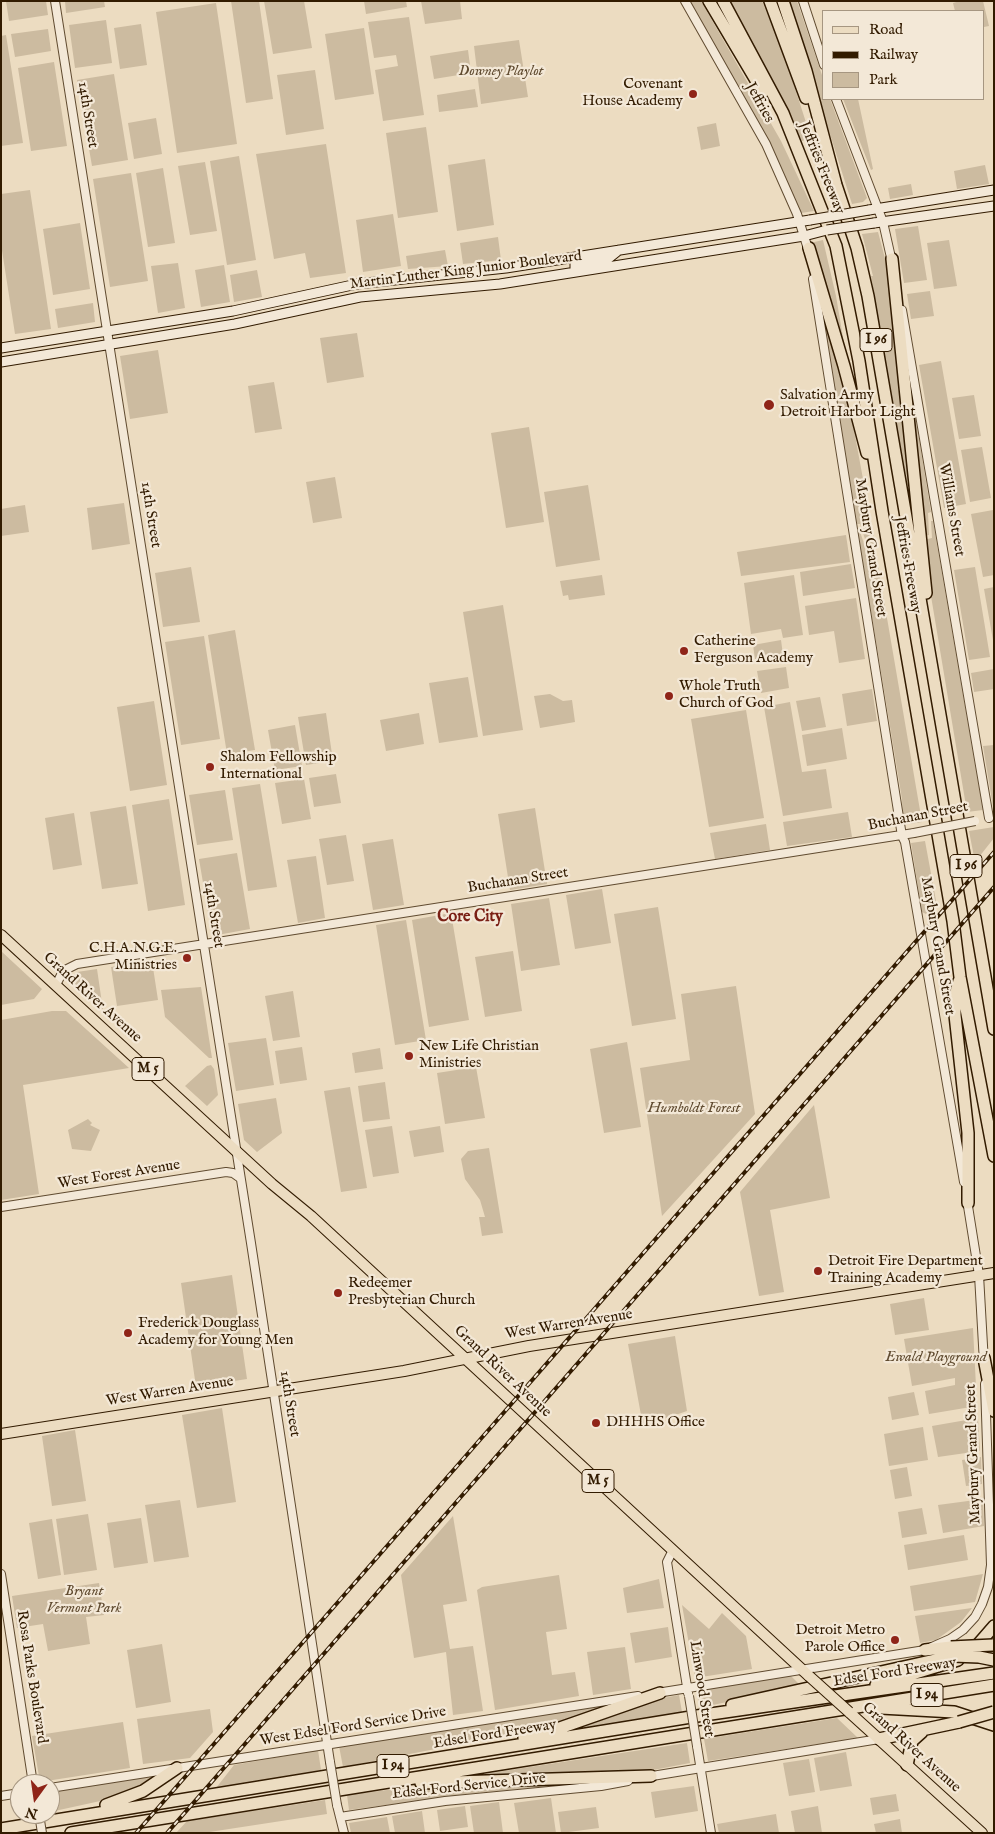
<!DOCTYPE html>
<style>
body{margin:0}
#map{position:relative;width:995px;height:1834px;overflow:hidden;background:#ecdcc1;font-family:"IM FELL English",serif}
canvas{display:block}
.frame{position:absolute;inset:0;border:2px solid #321b00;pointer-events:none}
.legend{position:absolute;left:822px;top:10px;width:162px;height:90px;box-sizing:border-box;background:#f3e8d7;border:1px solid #a69681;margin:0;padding:6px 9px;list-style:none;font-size:15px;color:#321b00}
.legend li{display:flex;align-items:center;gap:10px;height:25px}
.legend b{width:25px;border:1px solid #a69681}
.north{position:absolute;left:10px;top:1774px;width:50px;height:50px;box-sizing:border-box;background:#f3e8d7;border:1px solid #a69681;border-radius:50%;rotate:194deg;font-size:14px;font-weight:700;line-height:20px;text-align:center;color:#321b00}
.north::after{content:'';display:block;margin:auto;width:18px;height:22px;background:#8f2418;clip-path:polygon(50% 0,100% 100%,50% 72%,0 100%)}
</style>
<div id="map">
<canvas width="995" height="1834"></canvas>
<div class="frame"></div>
<ul class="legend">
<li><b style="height:6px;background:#ecdcc1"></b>Road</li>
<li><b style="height:6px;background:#321b00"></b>Railway</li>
<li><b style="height:14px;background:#ccbba0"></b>Park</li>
</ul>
<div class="north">N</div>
</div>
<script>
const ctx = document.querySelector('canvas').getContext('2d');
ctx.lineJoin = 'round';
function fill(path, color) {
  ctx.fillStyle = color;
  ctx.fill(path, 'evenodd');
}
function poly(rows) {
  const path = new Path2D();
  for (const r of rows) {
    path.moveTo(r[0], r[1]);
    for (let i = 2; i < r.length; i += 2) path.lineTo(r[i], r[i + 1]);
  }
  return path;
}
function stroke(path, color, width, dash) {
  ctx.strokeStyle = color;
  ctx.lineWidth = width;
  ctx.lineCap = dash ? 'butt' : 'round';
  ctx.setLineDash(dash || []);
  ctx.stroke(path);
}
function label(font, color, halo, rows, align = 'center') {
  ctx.font = font + ' "IM FELL English",serif';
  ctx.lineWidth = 4.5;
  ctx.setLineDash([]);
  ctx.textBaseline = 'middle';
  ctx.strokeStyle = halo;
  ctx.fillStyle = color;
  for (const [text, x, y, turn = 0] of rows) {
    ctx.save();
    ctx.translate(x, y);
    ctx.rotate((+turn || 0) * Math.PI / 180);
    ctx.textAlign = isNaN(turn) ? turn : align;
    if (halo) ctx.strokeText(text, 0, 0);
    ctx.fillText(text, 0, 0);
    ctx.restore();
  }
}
fill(poly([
 [6,1,46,1,48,15,9,21],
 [65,1,104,1,105,7,66,13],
 [231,1,259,1,273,99,246,103],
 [264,1,304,1,312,48,273,54],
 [364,1,406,1,407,7,366,14],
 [421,1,460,1,462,19,425,24],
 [689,1,701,1,781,141,814,211,801,213,728,68],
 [727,1,762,1,784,54,811,138,802,141],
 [788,1,797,1,824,81,824,99,830,99,867,198,863,202,852,204],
 [960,1,983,1,989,26,984,27,984,11,955,11,953,3],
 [216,3,237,144,177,153,156,12],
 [409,17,424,115,383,121,375,70,398,66,396,55,374,58,368,22],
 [106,20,112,63,75,68,69,25],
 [141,24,147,65,120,69,114,28],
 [364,28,374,94,335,100,325,34],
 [48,29,51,51,15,57,11,34],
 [6,35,23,143,1,146,1,36],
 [519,40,528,97,481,104,474,46],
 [468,50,471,73,434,79,430,56],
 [54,62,67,146,31,151,18,68],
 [315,70,324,129,286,135,277,75],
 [114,74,128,160,92,166,77,80],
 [475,89,478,107,439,112,437,95],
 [843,99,858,99,873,169,871,170],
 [156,118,162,154,134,159,128,123],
 [716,123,720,146,701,150,697,127],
 [426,127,438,212,398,218,386,133],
 [326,144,346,273,310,278,305,253,274,259,256,154],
 [239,156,256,260,227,265,210,161],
 [485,159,494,225,457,231,448,165],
 [205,162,217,231,190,235,178,166],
 [985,165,989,184,957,189,954,171],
 [163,168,175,243,148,247,136,173],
 [131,173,148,281,110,287,93,179],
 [911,184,913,195,890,199,888,188],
 [30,190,51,329,15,334,1,244,1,194],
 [393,214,401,266,363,272,356,220],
 [80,223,90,289,53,295,43,229],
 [918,226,927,280,904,283,895,229],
 [878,232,887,266,910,485,907,486,871,276,873,276,862,234],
 [498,237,501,260,463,264,460,243],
 [823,240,836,296,848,367,810,243],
 [949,240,957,286,934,289,927,243],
 [445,250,448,266,408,269,406,256],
 [178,263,185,308,158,313,151,266],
 [224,265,230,302,201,307,195,270],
 [257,270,262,297,234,302,230,275],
 [930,291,934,316,911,319,907,294],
 [820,299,849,403,875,544,867,545,860,524,856,524],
 [93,303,95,322,58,328,55,309],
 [357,333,364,377,327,383,320,338],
 [903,340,931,512,928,513,929,535,923,536],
 [158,350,168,413,130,419,120,356],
 [941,361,966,504,944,508,919,365],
 [274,382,282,429,255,433,248,386],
 [974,395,981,436,959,439,952,398],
 [529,427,544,522,506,528,491,433],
 [982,447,991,498,970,502,961,450],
 [335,477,342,518,313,523,306,482],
 [588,485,600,560,556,567,544,492],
 [124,503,130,544,92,550,87,508],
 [25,505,29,532,1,536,1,509],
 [993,510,994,575,983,577,971,514],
 [931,521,933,521,983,810,967,812,926,566,923,540,932,538],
 [860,532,866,549,875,548,922,822,903,825,902,799,858,533],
 [846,535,850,562,741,576,737,552],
 [851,564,855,588,803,596,800,572],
 [191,567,200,622,163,627,155,573],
 [975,567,990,657,969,660,954,570],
 [602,575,605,595,569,600,568,595,563,596,560,581],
 [794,575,803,635,783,638,781,629,751,634,744,583],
 [994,587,994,646,984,589],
 [856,598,865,659,839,663,834,631,809,635,805,606],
 [503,605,523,730,483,736,463,612],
 [235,630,255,750,227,754,208,635],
 [204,636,220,739,181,745,165,642],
 [781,640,783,655,755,659,753,645],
 [786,667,789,688,761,693,757,671],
 [994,669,994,689,974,692,971,673],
 [468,677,478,737,439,743,429,683],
 [872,689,877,721,847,726,842,694],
 [550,694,563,701,572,700,575,722,540,728,534,696],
 [820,697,826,727,802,731,796,701],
 [154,701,167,785,130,791,117,707],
 [790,702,802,772,826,769,832,808,783,816,764,707],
 [746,710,764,818,709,827,691,719],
 [326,713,333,761,306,765,298,717],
 [419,713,424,744,386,751,380,720],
 [295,725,302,766,275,770,268,730],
 [842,728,847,759,807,766,802,735],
 [994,745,994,807,993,807,983,746],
 [336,774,341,803,314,807,309,778],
 [304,779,311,819,282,824,275,783],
 [260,784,277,887,248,891,232,788],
 [225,790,233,840,197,845,189,795],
 [169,799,185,905,148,911,132,805],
 [126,806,138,884,102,889,90,812],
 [535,808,547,884,510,890,498,814],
 [848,812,852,837,787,846,783,822],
 [74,813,82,865,53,870,45,818],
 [766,824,770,850,715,859,710,833],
 [994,827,994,838,975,862,969,831],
 [346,835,354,881,327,885,319,839],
 [393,839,404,905,373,910,362,844],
 [925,841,937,906,926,914,922,912,911,843],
 [237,853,250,929,212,936,199,859],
 [316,856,325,918,298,923,287,860],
 [602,889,611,943,575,949,566,895],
 [549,898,560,965,521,971,511,904],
 [658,907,676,1019,632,1026,614,914],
 [451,913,469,1020,429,1027,412,920],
 [406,920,426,1040,395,1045,376,925],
 [1,951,42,989,34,999,1,1005],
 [513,951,522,1011,485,1017,475,957],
 [152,961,158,1000,117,1006,111,967],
 [97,969,103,1010,69,980,77,972],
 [736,986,755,1114,662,1216,640,1068,690,1060,681,994],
 [201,987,212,1058,209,1058,165,1017,161,990],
 [293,991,300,1037,273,1041,265,996],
 [52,1011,66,1011,129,1068,23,1085,39,1194,1,1200,1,1020],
 [266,1038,274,1085,236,1091,228,1043],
 [627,1042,641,1127,604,1133,590,1049],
 [302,1047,307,1080,280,1084,275,1051],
 [380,1048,383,1069,355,1073,352,1053],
 [211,1065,214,1069,218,1095,207,1106,185,1086,207,1066],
 [476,1067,485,1118,445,1124,437,1073],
 [385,1082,390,1119,363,1122,358,1086],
 [350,1087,367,1188,341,1192,324,1091],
 [276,1098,282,1133,257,1152,244,1140,238,1104],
 [814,1105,830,1198,770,1210,784,1292,759,1296,740,1192],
 [88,1119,92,1123,90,1125,100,1130,91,1151,72,1149,68,1130],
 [392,1126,399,1173,373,1177,365,1130],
 [440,1126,444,1152,414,1157,409,1131],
 [489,1148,503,1233,482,1236,479,1217,485,1217,480,1200,465,1179,461,1159,468,1151],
 [232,1275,247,1379,196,1387,181,1283],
 [924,1298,929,1330,895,1335,890,1304],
 [973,1328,977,1406,929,1414,925,1391,955,1385,955,1378,912,1386,904,1339],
 [675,1336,687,1411,643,1426,628,1344],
 [914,1392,919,1415,892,1420,888,1397],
 [222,1408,236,1502,197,1508,182,1415],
 [978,1418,980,1451,938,1457,932,1426],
 [923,1427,928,1460,889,1466,884,1434],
 [75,1430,86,1501,52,1506,42,1436],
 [981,1457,982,1484,966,1486,962,1460],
 [907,1467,912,1496,895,1499,890,1470],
 [983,1499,984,1526,943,1533,938,1505],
 [180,1500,189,1557,154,1562,145,1505],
 [922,1508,927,1534,902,1538,898,1512],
 [88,1514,97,1570,64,1575,56,1519],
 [453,1516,467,1601,443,1605,450,1649,473,1646,483,1711,453,1715,446,1652,414,1658,401,1575],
 [141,1518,148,1563,114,1568,107,1523],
 [52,1519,61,1575,38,1579,29,1523],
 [964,1535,968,1560,908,1570,904,1545],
 [983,1574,975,1602,914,1611,910,1586],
 [559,1575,567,1629,546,1632,552,1675,575,1672,579,1696,495,1710,477,1590,482,1587],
 [659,1579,664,1608,627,1613,623,1588],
 [99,1583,104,1615,86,1617,90,1644,48,1651,43,1624,17,1628,12,1596],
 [682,1605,709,1629,722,1613,746,1636,752,1669,695,1678],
 [972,1608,961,1622,936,1640,920,1643,915,1616],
 [668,1627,672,1657,635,1663,630,1633],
 [162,1644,171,1702,136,1708,127,1650],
 [625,1647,631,1689,593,1695,587,1652],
 [790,1675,801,1686,699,1708,697,1690],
 [679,1695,682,1712,550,1734,647,1701],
 [622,1702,528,1731,343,1767,339,1746],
 [210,1709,213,1732,190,1758,143,1764,137,1719],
 [837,1718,858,1738,708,1761,704,1739],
 [123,1722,130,1768,40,1782,32,1736],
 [687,1743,690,1763,648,1771,464,1777],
 [318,1750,321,1770,216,1788,234,1765],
 [846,1752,852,1786,820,1791,814,1758],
 [809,1759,815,1792,789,1796,783,1763],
 [161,1775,161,1777,114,1798,50,1812,50,1792],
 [593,1782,467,1794,349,1810,347,1795,411,1787],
 [694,1786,698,1811,655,1818,651,1792],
 [896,1794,899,1811,873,1815,870,1798],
 [551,1798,556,1833,519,1833,514,1803],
 [325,1800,327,1814,203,1833,176,1833,187,1821],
 [499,1802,503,1833,474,1833,470,1806],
 [465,1806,468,1827,440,1831,437,1810],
 [818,1806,822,1833,795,1833,791,1811],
 [596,1807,599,1828,561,1833,558,1812],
 [422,1811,425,1833,395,1833,392,1816],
 [776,1814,779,1833,719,1833,717,1824],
 [387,1817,390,1833,351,1833,349,1823],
 [900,1819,902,1833,876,1833,874,1824]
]), '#ccbba0');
const tertiary = poly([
 [55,1,251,1243,330,1762],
 [685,1,766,144,797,214,809,252],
 [803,1,824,65],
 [836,99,883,222,892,262],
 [813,279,902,836,905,842,964,1182],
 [902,310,989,818],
 [56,985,63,971,77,964,914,833],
 [967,1200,979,1275,984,1363],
 [1,1207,226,1172,233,1173,240,1178],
 [673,1550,667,1562,688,1693],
 [1,1574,33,1784],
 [657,1693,925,1650,950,1639,963,1630,975,1617,982,1604,988,1587,991,1565,985,1384],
 [697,1746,711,1833],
 [646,1777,879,1739],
 [50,1788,638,1696],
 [1,1796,20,1793],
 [337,1805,344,1833],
 [340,1817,445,1801,601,1786,628,1781]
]);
const secondary = poly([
 [869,210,994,190],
 [874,223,994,206],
 [575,272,575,264,609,258,619,250],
 [1,348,233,311,357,284,506,268,810,220],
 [1,362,235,324,360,297,500,284,804,236,827,230]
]);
const primary = poly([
 [1,935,272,1184,311,1216,809,1676],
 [1,1434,404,1371,529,1346,994,1273],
 [849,1712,982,1833]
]);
const motorway = poly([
 [709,1,763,92],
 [723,1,783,113,836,246,859,361,882,511,953,921,960,977,994,1156],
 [770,1,806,98],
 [783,1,806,71,836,185,857,248,868,296,994,1029],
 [809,248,844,366,867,453],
 [892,259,926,593],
 [959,981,955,996,955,1015,968,1133,968,1203],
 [984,1358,994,1411],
 [974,1649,994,1626],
 [925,1650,951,1647],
 [876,1685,958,1660],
 [732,1705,953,1656],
 [881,1708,954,1712,994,1725],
 [524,1738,554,1730,660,1693],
 [879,1739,959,1722],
 [907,1765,912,1741,922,1732],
 [421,1783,651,1776],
 [106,1805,143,1791,177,1768],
 [1,1829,697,1716,994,1673],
 [71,1833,994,1685]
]);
stroke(tertiary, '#604b30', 10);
stroke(secondary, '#321b00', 11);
stroke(primary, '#321b00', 12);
stroke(motorway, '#321b00', 14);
stroke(tertiary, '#f3e8d7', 8);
stroke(secondary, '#f3e8d7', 9);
stroke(primary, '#ecdcc1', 10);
stroke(motorway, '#ecdcc1', 11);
const rail = poly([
 [136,1833,994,852],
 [167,1833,994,887]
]);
stroke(rail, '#321b00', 4);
stroke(rail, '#f3e8d7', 2, [5.5]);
const tertiaryBridge = poly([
 [914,833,975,821],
 [689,1696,697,1746],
 [330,1762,337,1805],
 [39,1814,42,1833]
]);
const secondaryBridge = poly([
 [810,220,869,210],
 [827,230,874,223]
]);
const primaryBridge = poly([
 [809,1676,849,1712]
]);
const motorwayBridge = poly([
 [951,1647,993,1645],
 [953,1656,979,1657,994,1660],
 [959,1722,994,1712]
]);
stroke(tertiaryBridge, '#604b30', 10, []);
stroke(secondaryBridge, '#321b00', 11, []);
stroke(primaryBridge, '#321b00', 12, []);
stroke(motorwayBridge, '#321b00', 14, []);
stroke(tertiaryBridge, '#f3e8d7', 8);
stroke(secondaryBridge, '#f3e8d7', 9);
stroke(primaryBridge, '#ecdcc1', 10);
stroke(motorwayBridge, '#ecdcc1', 11);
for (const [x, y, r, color] of [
 [693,94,5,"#8f2418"],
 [769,405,6,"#8f2418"],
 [684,651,5,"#8f2418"],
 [669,696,5,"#8f2418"],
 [210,767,5,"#8f2418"],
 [187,958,5,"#8f2418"],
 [409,1056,5,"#8f2418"],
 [818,1271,5,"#8f2418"],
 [338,1293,5,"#8f2418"],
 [128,1333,5,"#8f2418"],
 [596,1423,5,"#8f2418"],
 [895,1640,5,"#8f2418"]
]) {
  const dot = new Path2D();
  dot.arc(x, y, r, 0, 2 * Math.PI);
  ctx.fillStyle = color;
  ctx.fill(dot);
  stroke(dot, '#f3e8d7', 2);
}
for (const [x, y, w] of [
 [876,340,32],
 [966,866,32],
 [148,1069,32],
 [598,1481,32],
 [927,1695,32],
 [393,1766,32]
]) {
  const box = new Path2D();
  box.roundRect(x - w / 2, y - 11.5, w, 23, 4);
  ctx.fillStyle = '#f3e8d7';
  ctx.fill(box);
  stroke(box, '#321b00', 1);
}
label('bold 14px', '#321b00', null, [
 ["I 96",876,340],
 ["I 96",966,866],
 ["M 5",148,1069],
 ["M 5",598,1481],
 ["I 94",927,1695],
 ["I 94",393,1766]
]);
label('italic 15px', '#604b30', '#f3e8d7', [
 ["Downey Playlot",501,72],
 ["Humboldt Forest",694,1109],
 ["Ewald Playground",936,1358],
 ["Bryant",84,1592],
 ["Vermont Park",84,1609]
]);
label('15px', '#321b00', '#f3e8d7', [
 ["Covenant",683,85,"right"],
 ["House Academy",683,102,"right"],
 ["Salvation Army",780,396],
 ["Detroit Harbor Light",780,413],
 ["Catherine",694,642],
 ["Ferguson Academy",694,659],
 ["Whole Truth",679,687],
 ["Church of God",679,704],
 ["Shalom Fellowship",220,758],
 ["International",220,775],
 ["C.H.A.N.G.E.",177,949,"right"],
 ["Ministries",177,966,"right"],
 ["New Life Christian",419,1047],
 ["Ministries",419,1064],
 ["Detroit Fire Department",828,1262],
 ["Training Academy",828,1279],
 ["Redeemer",348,1284],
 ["Presbyterian Church",348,1301],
 ["Frederick Douglass",138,1324],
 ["Academy for Young Men",138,1341],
 ["DHHHS Office",606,1423],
 ["Detroit Metro",885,1631,"right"],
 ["Parole Office",885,1648,"right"]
], 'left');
label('15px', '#321b00', '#f3e8d7', [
 ["Jeffries",759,103,61],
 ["14th Street",87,115,81],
 ["Jeffries Freeway",821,168,68],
 ["Martin Luther King Junior Boulevard",466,271,-7],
 ["Williams Street",951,510,80],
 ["14th Street",150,515,81],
 ["Maybury Grand Street",870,548,81],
 ["Jeffries Freeway",907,565,80],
 ["Buchanan Street",918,817,-11],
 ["Buchanan Street",518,881,-9],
 ["14th Street",213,915,81],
 ["Maybury Grand Street",937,946,80],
 ["Grand River Avenue",92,998,42],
 ["West Forest Avenue",119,1175,-9],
 ["West Warren Avenue",569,1325,-9],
 ["Grand River Avenue",502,1372,43],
 ["West Warren Avenue",170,1392,-9],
 ["14th Street",289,1404,81],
 ["Maybury Grand Street",974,1454,-92],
 ["Edsel Ford Freeway",895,1673,-9],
 ["Rosa Parks Boulevard",31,1677,81],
 ["Linwood Street",701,1689,81],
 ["West Edsel Ford Service Drive",353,1727,-9],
 ["Edsel Ford Freeway",495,1735,-9],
 ["Grand River Avenue",911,1748,42],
 ["Edsel Ford Service Drive",469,1787,-6]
]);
label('bold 16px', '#7a1f14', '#f3e8d7', [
 ["Core City",470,918]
]);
</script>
